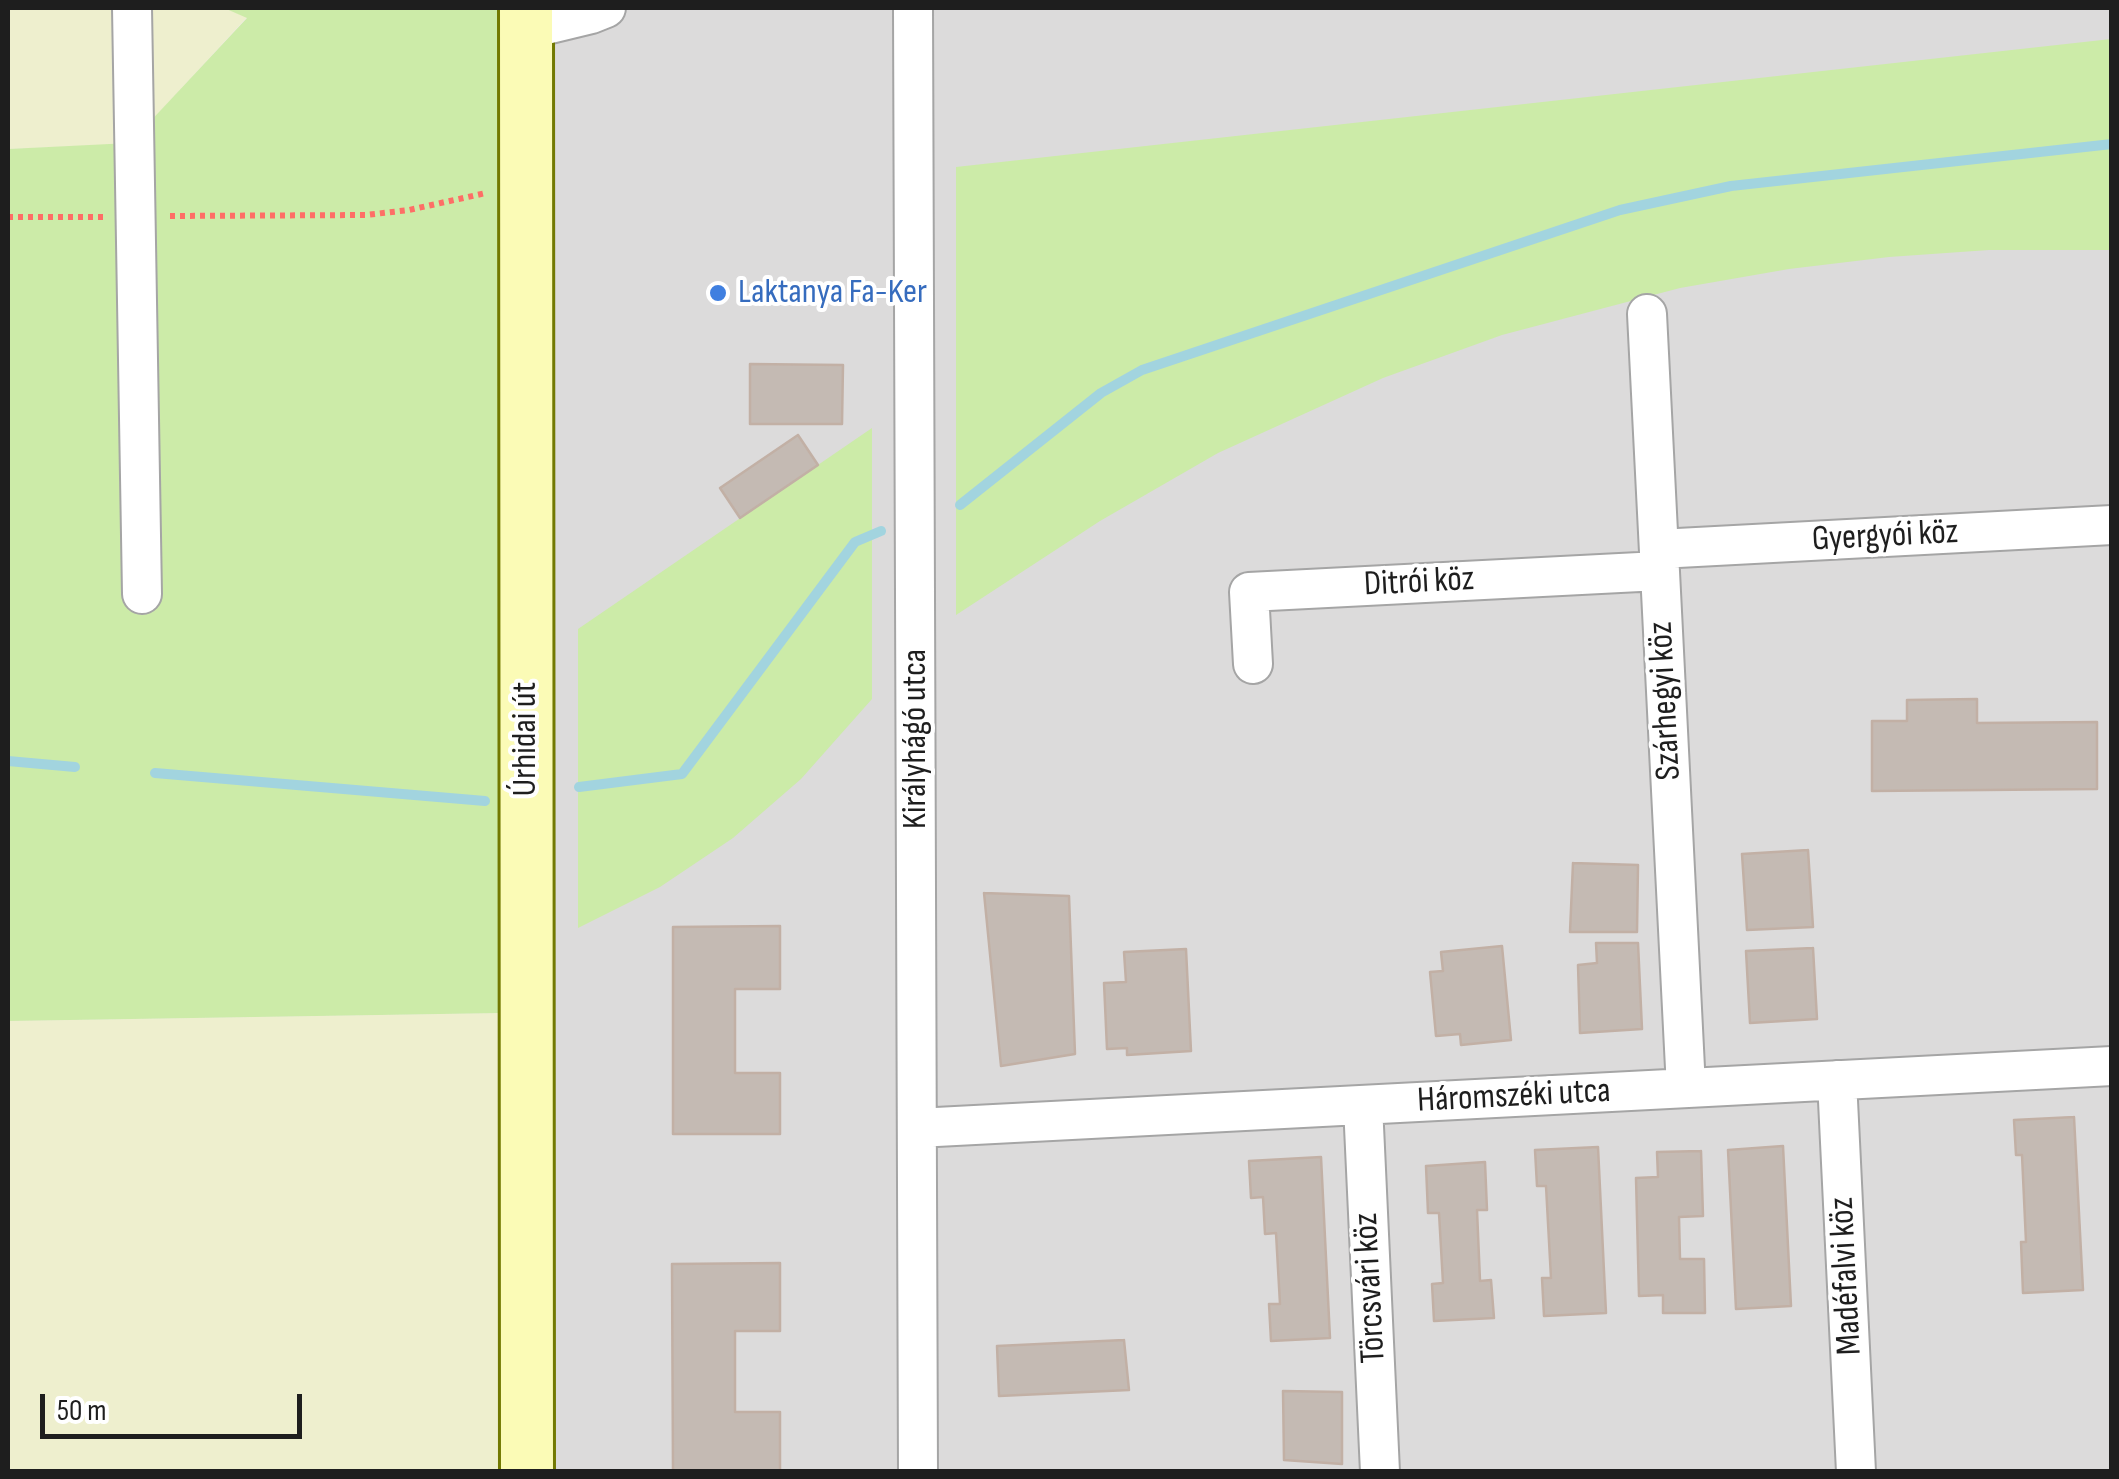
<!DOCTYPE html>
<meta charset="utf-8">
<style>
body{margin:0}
#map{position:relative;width:2119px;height:1479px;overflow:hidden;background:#efebe4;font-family:"Sofia Sans Condensed",sans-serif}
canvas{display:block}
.frame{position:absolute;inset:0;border:10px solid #1e1e1e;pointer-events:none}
.scale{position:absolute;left:40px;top:1394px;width:262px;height:45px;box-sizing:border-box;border:5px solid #1e1e1e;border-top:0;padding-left:12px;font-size:30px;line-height:35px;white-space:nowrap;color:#1e1e1e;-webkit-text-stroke:8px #fff;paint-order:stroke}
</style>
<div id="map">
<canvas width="2119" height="1479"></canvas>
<div class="frame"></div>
<div class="scale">50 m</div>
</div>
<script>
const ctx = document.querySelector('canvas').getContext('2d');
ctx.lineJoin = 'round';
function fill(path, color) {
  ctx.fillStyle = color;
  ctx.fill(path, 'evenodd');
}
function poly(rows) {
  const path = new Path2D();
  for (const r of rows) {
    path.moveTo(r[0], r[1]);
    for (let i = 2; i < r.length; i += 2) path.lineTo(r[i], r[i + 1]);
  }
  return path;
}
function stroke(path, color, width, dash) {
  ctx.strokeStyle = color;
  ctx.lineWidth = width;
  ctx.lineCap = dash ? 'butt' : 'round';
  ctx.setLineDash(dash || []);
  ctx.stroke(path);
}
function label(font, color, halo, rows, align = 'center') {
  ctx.font = font + ' "Sofia Sans Condensed",sans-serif';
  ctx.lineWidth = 8;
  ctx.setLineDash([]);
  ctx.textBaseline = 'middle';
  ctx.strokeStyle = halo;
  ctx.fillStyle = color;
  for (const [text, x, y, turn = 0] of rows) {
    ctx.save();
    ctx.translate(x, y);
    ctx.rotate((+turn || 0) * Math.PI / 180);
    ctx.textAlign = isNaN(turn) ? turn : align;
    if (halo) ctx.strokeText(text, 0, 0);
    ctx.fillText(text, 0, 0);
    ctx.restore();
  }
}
fill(poly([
 [499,8,2111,8,2111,1471,499,1471,502,1013]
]), '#dcdbdb');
fill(poly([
 [8,8,224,8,247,17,130,144,8,149],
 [502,1013,499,1471,8,1471,8,1021]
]), '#eeefce');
fill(poly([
 [224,8,499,8,502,1013,8,1021,8,149,130,143,247,18],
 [2111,39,2111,250,1989,250,1889,257,1789,269,1680,288,1502,335,1383,378,1218,453,1100,521,956,615,956,167],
 [872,428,872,699,801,779,733,838,660,887,578,928,578,629]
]), '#cceba8');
stroke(poly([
 [960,505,1101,393,1142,370,1620,210,1731,186,2112,144],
 [8,761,75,767],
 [155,773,485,801],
 [579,787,682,774,855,542,881,531]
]), '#a2d4df', 10);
const building = poly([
 [750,364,843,365,842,424,750,424,750,364],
 [798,435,818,465,740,518,720,488,798,435],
 [1977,699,1977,723,2097,722,2097,789,1872,791,1872,721,1907,721,1907,700,1977,699],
 [1808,850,1813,927,1747,930,1742,854,1808,850],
 [1573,863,1638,865,1637,932,1570,932,1573,863],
 [984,893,1069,896,1075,1054,1001,1066,984,893],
 [780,926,780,989,735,989,735,1073,780,1073,780,1134,673,1134,673,927,780,926],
 [1596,943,1638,943,1642,1029,1580,1033,1578,965,1597,963,1596,943],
 [1502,946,1511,1040,1461,1045,1460,1034,1436,1036,1430,972,1443,971,1441,952,1502,946],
 [1813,948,1817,1019,1750,1023,1746,951,1813,948],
 [1186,949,1191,1051,1127,1055,1127,1048,1107,1049,1104,983,1126,982,1124,952,1186,949],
 [2074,1117,2083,1290,2023,1293,2021,1242,2026,1242,2022,1155,2016,1155,2014,1120,2074,1117],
 [1783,1146,1791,1306,1736,1309,1728,1150,1783,1146],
 [1598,1147,1606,1313,1544,1316,1542,1278,1551,1278,1546,1186,1537,1186,1535,1150,1598,1147],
 [1701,1151,1703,1216,1679,1217,1680,1259,1704,1259,1705,1313,1663,1313,1663,1295,1639,1296,1636,1178,1658,1177,1657,1152,1701,1151],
 [1321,1157,1330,1338,1271,1341,1269,1304,1280,1304,1276,1233,1265,1234,1263,1197,1251,1198,1249,1161,1321,1157],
 [1485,1162,1487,1210,1477,1210,1480,1281,1491,1280,1494,1318,1434,1321,1432,1284,1443,1283,1439,1213,1428,1213,1426,1166,1485,1162],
 [780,1263,780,1331,735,1331,735,1412,780,1412,780,1472,673,1472,672,1264,780,1263],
 [1124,1340,1129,1390,999,1396,997,1346,1124,1340],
 [1283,1391,1342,1392,1342,1464,1284,1460,1283,1391]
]);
fill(building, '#c4bab3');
stroke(building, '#c2b0a5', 2.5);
const street = poly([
 [132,8,142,594],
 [913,8,918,1472],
 [525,30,591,14,606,8],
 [1647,314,1686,1088],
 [1659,549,2112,525],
 [1253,664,1249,592,1659,571],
 [1837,1080,1856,1472],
 [1363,1105,1380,1472],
 [917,1128,2112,1066]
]);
const secondary = poly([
 [526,8,527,1472]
]);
stroke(street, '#a5a5a5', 42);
stroke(secondary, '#727901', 58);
stroke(poly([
 [170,216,366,215,409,210,486,193],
 [8,217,103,217]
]), '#fe6e66', 6, [5, 5]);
stroke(street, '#fff', 38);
stroke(secondary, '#fbfbb6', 52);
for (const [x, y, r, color] of [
 [718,293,10,"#3f7fe0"]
]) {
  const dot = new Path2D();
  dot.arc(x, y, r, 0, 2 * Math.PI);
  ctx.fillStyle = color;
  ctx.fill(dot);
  stroke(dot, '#fff', 4);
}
label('35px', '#366cbe', '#fff', [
 ["Laktanya Fa-Ker",738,293]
], 'left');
label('35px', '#1e1e1e', '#fff', [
 ["Gyergyói köz",1885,537,-3],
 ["Ditrói köz",1419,583,-3],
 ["Szárhegyi köz",1666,701,-93],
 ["Úrhidai út",526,739,-90],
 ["Királyhágó utca",916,739,-90],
 ["Háromszéki utca",1514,1097,-3],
 ["Madéfalvi köz",1847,1276,-93],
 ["Törcsvári köz",1371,1288,-93]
]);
</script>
